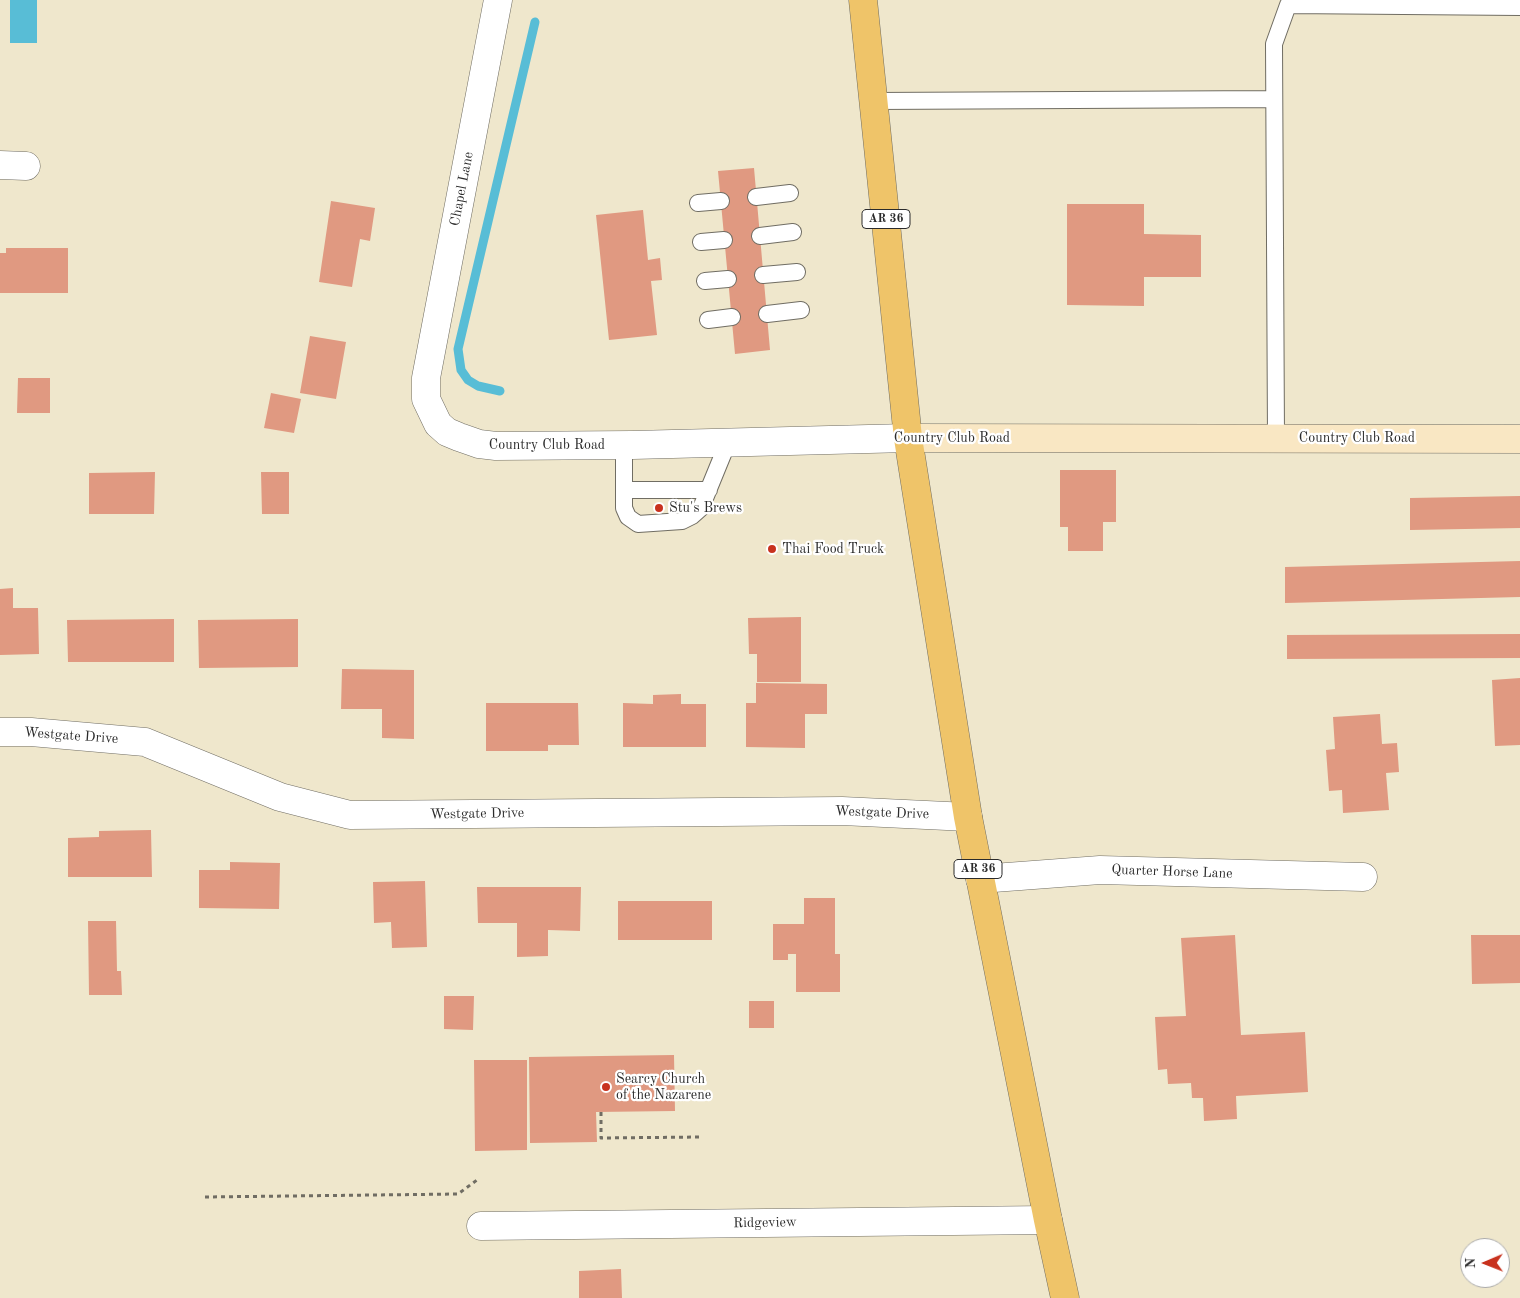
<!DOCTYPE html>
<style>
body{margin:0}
#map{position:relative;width:1520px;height:1298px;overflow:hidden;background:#efe7cc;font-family:"Old Standard TT",serif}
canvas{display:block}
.north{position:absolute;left:1460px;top:1238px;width:50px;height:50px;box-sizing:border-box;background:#fff;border:1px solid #aaa;border-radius:50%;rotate:269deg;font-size:14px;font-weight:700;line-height:20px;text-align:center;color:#2b2b2b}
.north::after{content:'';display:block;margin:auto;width:18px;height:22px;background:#c8321e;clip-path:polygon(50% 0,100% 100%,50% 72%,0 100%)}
</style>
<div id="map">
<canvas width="1520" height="1298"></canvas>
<div class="north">N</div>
</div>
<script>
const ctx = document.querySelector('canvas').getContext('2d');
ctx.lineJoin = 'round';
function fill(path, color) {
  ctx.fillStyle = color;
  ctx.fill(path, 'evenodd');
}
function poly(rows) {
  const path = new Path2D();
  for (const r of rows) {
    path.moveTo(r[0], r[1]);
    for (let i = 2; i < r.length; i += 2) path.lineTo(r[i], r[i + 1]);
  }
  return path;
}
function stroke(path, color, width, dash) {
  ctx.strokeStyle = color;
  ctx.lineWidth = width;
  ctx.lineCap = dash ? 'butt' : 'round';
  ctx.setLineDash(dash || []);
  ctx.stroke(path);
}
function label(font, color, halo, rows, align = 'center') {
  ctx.font = font + ' "Old Standard TT",serif';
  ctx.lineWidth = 4.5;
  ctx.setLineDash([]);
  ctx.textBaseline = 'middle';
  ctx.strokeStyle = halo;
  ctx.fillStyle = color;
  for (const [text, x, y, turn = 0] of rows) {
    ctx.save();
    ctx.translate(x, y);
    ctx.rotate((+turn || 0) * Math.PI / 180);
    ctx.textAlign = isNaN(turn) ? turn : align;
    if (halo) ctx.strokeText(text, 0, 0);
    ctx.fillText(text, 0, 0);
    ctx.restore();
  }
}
fill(poly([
 [10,0,37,0,37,43,10,43]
]), '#58bdd6');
stroke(poly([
 [500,391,478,386,468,380,461,370,458,349,535,22]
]), '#58bdd6', 9);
fill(poly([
 [754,168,770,350,735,354,718,171],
 [331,201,375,208,370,241,360,239,352,287,319,282],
 [1067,204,1144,204,1144,234,1201,235,1201,277,1144,277,1144,306,1067,305],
 [643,210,648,260,660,258,662,280,651,281,657,335,609,340,596,215],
 [6,248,68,248,68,293,0,293,0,253,6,253],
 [310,336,346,342,336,399,300,393],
 [18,378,50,378,50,413,17,413],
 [271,393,301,399,294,433,264,428],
 [1060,470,1116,470,1116,522,1103,522,1103,551,1068,551,1068,527,1060,527],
 [155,472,154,514,89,514,89,473],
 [261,472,289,472,289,514,262,514],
 [1520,496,1520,528,1410,530,1410,498],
 [1520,561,1520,597,1285,603,1285,567],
 [13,588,13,608,38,608,39,654,0,655,0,589],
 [801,617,801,682,757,682,757,654,749,654,748,618],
 [174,619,174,662,68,662,67,620],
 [298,619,298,667,199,668,198,620],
 [1520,634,1520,658,1287,659,1287,635],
 [342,669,414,670,414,739,382,738,382,709,341,709],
 [1520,678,1520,745,1495,746,1492,680],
 [756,683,827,684,827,714,805,714,805,748,746,747,746,703,756,703],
 [681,694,681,704,706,704,706,747,623,747,623,703,653,704,653,695],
 [486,703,578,703,579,745,548,745,548,751,486,751],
 [1380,714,1382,744,1397,743,1399,772,1386,773,1389,810,1343,813,1342,790,1329,791,1326,750,1335,749,1333,717],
 [151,830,152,877,68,877,68,838,99,837,99,831],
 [230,862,280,863,279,909,199,908,199,870,230,870],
 [425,881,427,947,392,948,391,922,374,923,373,882],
 [477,887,581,887,580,931,548,930,548,956,517,957,517,923,478,923],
 [804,898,835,898,835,954,840,954,840,992,796,992,796,954,788,954,788,960,773,960,773,924,804,924],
 [618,901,712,901,712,940,618,940],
 [88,921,116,921,117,971,121,971,122,995,89,995],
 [1235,935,1241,1035,1305,1032,1308,1092,1236,1096,1237,1119,1204,1121,1203,1098,1192,1098,1191,1083,1168,1084,1167,1069,1158,1070,1155,1017,1186,1016,1181,938],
 [1471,935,1520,935,1520,983,1472,984],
 [444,996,474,996,473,1030,444,1029],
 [749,1001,774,1001,774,1028,749,1028],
 [674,1055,675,1111,596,1112,597,1142,530,1143,529,1057],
 [474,1060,527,1060,527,1150,475,1151],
 [621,1269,622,1298,579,1298,579,1271]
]), '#e09981');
const lane = poly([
 [874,101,1274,99],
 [756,197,790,193],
 [698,203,721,201],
 [760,236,793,232],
 [701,242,724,240],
 [763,275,797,272],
 [705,281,728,279],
 [767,314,801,310],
 [708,320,732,317],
 [1276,438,1274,44,1288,5,1520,7],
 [624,445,624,508,628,517,638,524,682,521,692,516,701,508,728,442],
 [624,490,709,490]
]);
const street = poly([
 [498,0,426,378,426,399,438,424,447,432,459,437,479,444,496,446,633,445,908,438],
 [0,165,26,166],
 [0,732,31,732,145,742,280,797,350,815,842,811,968,817],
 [980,879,1100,870,1363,877],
 [481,1226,1048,1220]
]);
const secondary = poly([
 [908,438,1520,439]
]);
const primary = poly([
 [863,0,908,438,968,817,1048,1220,1065,1298]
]);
stroke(lane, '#706d63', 18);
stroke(street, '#706d63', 29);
stroke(secondary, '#706d63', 29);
stroke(primary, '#706d63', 29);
stroke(poly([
 [601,1112,601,1138,701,1137],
 [205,1197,458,1194,477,1180]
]), '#706d63', 3, [4, 4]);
stroke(lane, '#fff', 16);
stroke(street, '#fff', 28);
stroke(secondary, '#f9e7c3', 28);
stroke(primary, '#efc469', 28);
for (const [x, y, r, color] of [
 [659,508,5,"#c8321e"],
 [772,549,5,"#c8321e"],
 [606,1087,5,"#c8321e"]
]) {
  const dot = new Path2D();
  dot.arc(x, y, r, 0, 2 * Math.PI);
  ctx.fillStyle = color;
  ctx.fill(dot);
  stroke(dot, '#fff', 2);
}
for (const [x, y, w] of [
 [886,219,48],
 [978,869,48]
]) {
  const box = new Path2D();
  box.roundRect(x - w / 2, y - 9.5, w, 19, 4);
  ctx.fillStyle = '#fff';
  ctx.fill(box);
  stroke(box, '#2b2b2b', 1);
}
label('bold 12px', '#2b2b2b', null, [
 ["AR 36",886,219],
 ["AR 36",978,869]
]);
label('14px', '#2b2b2b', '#fff', [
 ["Chapel Lane",462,189,-79],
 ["Country Club Road",952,438],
 ["Country Club Road",1357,438],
 ["Country Club Road",547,445],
 ["Westgate Drive",71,736,4],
 ["Westgate Drive",882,813,2],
 ["Westgate Drive",477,814,-1],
 ["Quarter Horse Lane",1172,872,2],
 ["Ridgeview",765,1223,-1]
]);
label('14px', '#2b2b2b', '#fff', [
 ["Stu's Brews",669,508],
 ["Thai Food Truck",782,549],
 ["Searcy Church",616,1079],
 ["of the Nazarene",616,1095]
], 'left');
</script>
